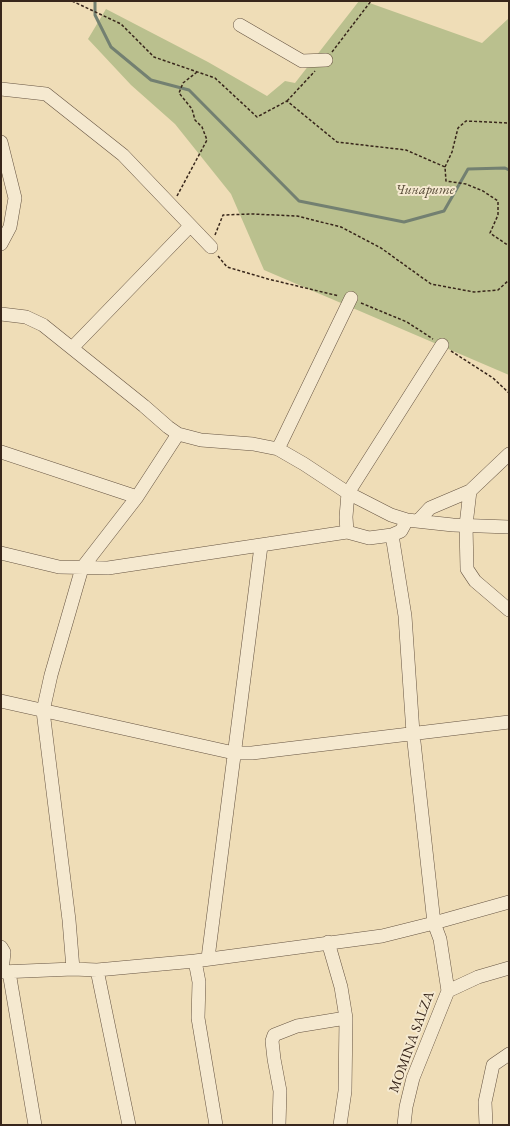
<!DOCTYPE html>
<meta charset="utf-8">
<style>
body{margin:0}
#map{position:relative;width:510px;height:1126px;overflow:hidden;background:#efddb7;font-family:"EB Garamond",serif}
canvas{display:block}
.frame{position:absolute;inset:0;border:2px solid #38261b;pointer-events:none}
</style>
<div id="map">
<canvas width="510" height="1126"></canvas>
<div class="frame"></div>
</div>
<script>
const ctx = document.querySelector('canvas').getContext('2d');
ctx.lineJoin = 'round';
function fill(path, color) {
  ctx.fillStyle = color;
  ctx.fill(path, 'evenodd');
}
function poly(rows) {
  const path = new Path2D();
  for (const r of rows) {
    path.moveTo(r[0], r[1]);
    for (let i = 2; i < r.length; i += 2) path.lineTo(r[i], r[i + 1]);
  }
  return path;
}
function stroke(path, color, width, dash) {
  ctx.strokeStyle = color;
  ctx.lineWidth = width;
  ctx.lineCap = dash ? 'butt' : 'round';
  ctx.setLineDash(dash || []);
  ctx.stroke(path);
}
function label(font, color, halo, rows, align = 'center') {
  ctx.font = font + ' "EB Garamond",serif';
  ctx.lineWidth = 4;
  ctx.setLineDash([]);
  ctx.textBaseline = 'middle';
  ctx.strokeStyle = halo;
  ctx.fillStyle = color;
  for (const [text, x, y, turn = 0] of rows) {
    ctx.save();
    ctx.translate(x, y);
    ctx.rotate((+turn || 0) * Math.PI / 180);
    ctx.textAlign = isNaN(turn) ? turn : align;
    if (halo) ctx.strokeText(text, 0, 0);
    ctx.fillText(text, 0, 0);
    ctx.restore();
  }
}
fill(poly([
 [359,1,364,1,482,43,509,18,509,375,264,270,231,194,175,124,131,85,88,39,106,9,208,62,267,96,285,81,295,83]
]), '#bac08e');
stroke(poly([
 [95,1,95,15,111,47,151,80,189,90,299,201,404,222,444,211,468,169,505,168,509,170]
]), '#738071', 3);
const minor = poly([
 [240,25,302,61,326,60],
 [1,89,46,94,123,155,211,247],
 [1,142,15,198,10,227,1,244],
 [1,314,26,317,43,325,144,406,168,427,178,434,201,440,253,444,278,449,304,464,348,493,391,515,407,520,453,525,509,527],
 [72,348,190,226],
 [278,449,351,298],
 [1,452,137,497],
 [509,454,470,491,466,525,467,569,475,581,509,610],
 [407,520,401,531,392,535,369,538,347,532,346,517,348,493,442,345],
 [418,521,430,508,470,491],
 [392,535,405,616,413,733,434,923,440,939,448,991,413,1078,406,1107,404,1125],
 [1,553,59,567,108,568,347,532],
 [1,701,234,753,252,753,509,722],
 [328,942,341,987,346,1018,345,1091,340,1125],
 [1,947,4,952,2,972],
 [208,958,261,546],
 [195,961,199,982,198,1018,216,1125],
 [73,969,69,920,43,711,51,675,82,568,137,497,178,434],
 [97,970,129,1125],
 [1,972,73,969,97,970,195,961,382,936,434,923,509,902],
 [9,972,35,1125],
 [448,991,478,977,509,968],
 [279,1125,280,1091,274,1059,272,1041,274,1035,297,1026,346,1018],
 [486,1125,485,1102,493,1065,509,1054]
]);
stroke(minor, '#665442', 14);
stroke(poly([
 [72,1,121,24,154,57,215,78,257,117,287,101,337,142,406,150,445,167,446,181,466,184,483,191,498,201,498,215,490,233,509,246],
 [332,52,371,1],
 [287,101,315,71],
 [445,167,452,152,458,128,466,121,509,123],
 [177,196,207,140,202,127,195,120,192,109,179,93,183,83,197,72],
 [215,235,223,215,252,214,297,216,341,227,381,248,431,284,474,292,498,290,509,280],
 [218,256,227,267,268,279,339,296],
 [361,303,407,322,433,339],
 [451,351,493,378,509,393]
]), '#38261b', 1.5, [3, 2]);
stroke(minor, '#f5e9d0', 13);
label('italic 14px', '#584c38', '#f5e9d0', [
 ["Чинарите",425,190]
]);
label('14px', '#38261b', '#f5e9d0', [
 ["MOMINA SALZA",412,1042,-70]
]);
</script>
